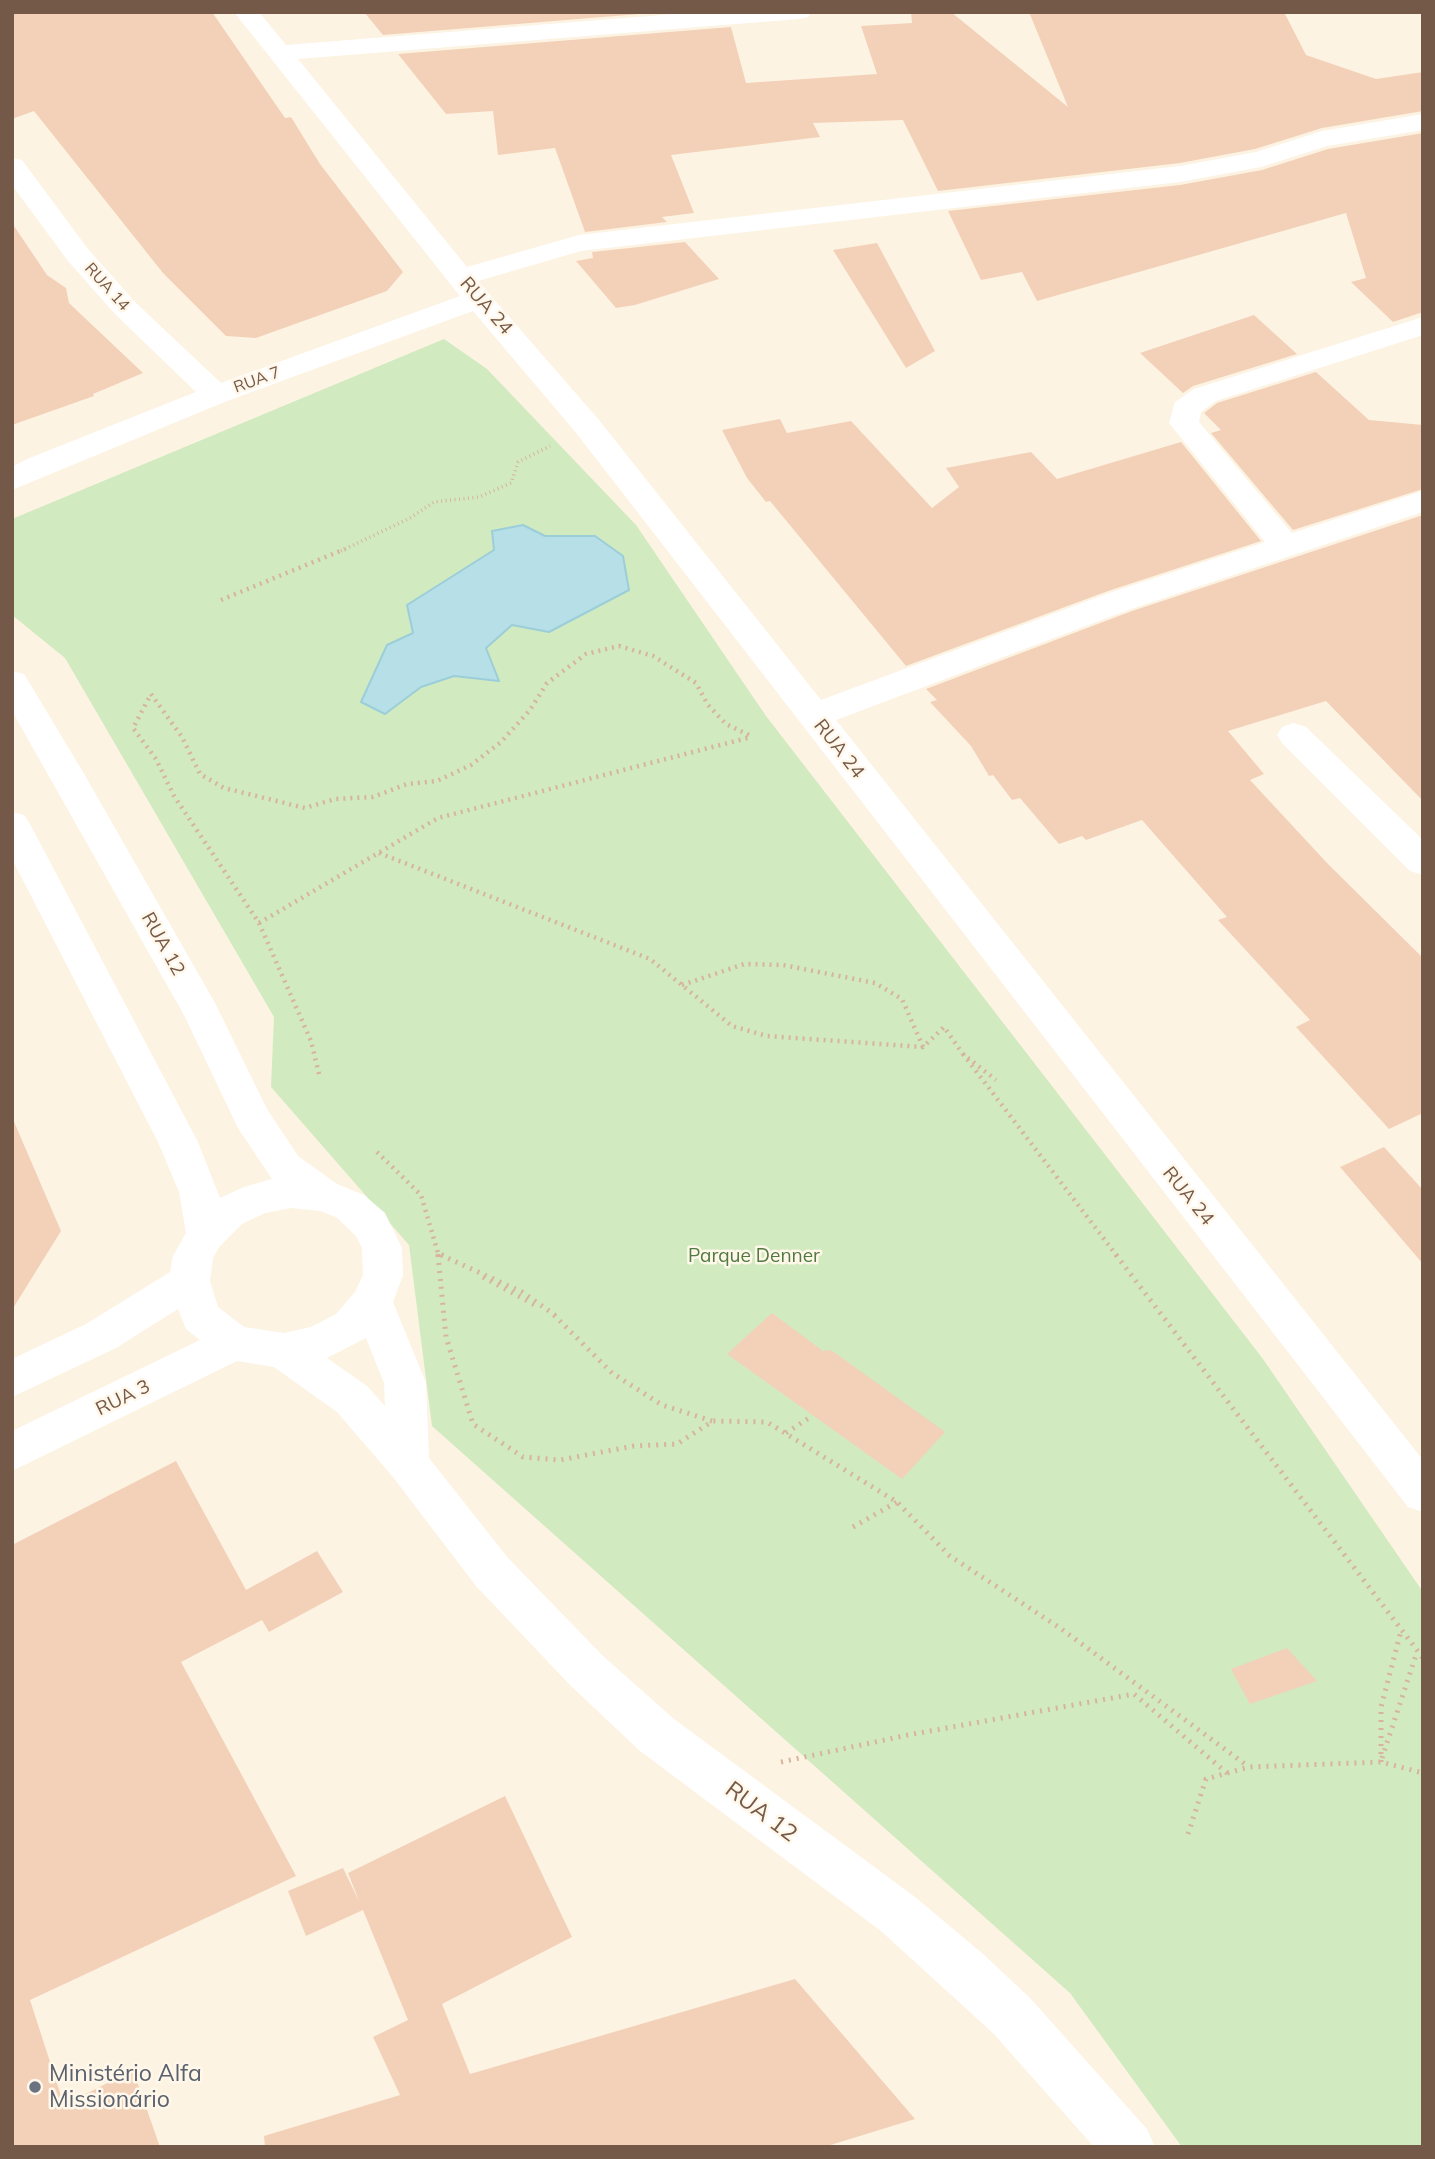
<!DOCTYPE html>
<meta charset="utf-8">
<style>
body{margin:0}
#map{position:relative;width:1435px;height:2159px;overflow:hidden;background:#fdf3e2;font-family:Mulish,sans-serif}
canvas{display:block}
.frame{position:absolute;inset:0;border:14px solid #755948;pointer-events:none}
</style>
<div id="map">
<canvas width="1435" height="2159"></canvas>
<div class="frame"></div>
</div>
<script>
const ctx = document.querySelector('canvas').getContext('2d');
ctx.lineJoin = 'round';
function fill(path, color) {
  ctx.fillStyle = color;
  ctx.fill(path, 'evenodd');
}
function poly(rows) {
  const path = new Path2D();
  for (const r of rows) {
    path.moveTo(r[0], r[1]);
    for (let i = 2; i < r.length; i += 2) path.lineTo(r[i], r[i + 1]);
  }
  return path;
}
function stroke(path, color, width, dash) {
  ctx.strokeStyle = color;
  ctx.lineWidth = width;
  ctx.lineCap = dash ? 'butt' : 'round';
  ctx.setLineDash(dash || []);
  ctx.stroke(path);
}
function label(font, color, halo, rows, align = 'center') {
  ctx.font = font + ' Mulish,sans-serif';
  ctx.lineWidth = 5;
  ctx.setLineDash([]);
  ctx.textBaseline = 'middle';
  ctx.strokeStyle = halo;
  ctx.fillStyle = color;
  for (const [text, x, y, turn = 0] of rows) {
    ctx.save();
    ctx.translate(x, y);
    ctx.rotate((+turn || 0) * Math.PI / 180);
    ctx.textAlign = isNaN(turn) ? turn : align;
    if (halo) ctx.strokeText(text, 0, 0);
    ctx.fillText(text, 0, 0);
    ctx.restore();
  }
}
fill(poly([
 [444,339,487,369,636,525,766,716,1263,1359,1423,1592,1423,2147,1182,2147,1070,1993,432,1426,409,1245,271,1087,274,1017,65,658,12,615,12,519]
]), '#d1eac0');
const water = poly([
 [523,525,545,536,595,536,623,556,629,590,549,632,512,625,486,648,499,681,454,676,421,687,385,714,361,702,387,645,413,633,407,605,494,550,492,531,523,525]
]);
fill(water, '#b6dfe7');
stroke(water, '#9cced9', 2);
fill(poly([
 [12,12,212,12,285,118,291,117,320,164,403,272,387,291,256,338,226,336,163,273,34,111,12,119],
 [364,12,664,12,383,35],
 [911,12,951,12,1068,107,1029,12,1284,12,1306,55,1376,79,1423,72,1423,111,1322,128,1255,149,1180,163,938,191,903,120,813,123,820,137,671,155,694,213,662,217,667,222,585,232,555,148,498,155,493,111,446,114,398,54,731,27,746,83,877,74,861,26,912,23],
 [1423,133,1423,312,1393,322,1351,282,1366,278,1346,213,1037,301,1022,272,981,280,948,211,1180,185,1262,170,1328,149],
 [12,223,47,275,66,288,69,303,143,373,93,394,94,396,12,425],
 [685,242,719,279,635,305,616,308,576,261,593,258,592,252],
 [877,243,935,351,906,368,833,250],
 [1254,315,1297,354,1193,386,1183,393,1140,353],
 [1316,372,1369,420,1423,425,1423,489,1293,530,1211,433,1221,430,1204,413,1217,403],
 [780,419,787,433,851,421,932,508,959,487,946,468,1031,452,1057,479,1181,442,1261,541,1108,591,906,666,770,501,766,502,747,478,722,430],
 [1423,515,1423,801,1326,701,1228,731,1264,774,1250,780,1328,864,1423,958,1423,1113,1389,1129,1296,1027,1310,1020,1218,920,1227,917,1142,820,1086,840,1082,836,1059,844,1020,798,1012,800,993,775,989,776,971,746,930,702,937,700,926,689,1132,611],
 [12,1117,61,1231,12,1310],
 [1384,1147,1423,1190,1423,1264,1340,1167],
 [772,1313,823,1351,831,1350,945,1432,902,1479,727,1354],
 [176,1461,246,1590,317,1551,343,1592,269,1632,262,1620,181,1662,296,1876,30,2000,64,2105,133,2070,160,2147,12,2147,12,1545],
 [1287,1648,1317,1681,1250,1704,1231,1669],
 [505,1796,572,1937,442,2004,470,2074,795,1979,915,2119,824,2147,265,2147,264,2136,400,2095,373,2037,408,2020,363,1910,306,1936,288,1891,343,1868,359,1901,348,1873]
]), '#f3d1b9');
stroke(poly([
 [341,551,410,518,434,502,479,497,511,483,518,462,550,446]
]), '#d7b49c', 3.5, [1, 3.5]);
stroke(poly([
 [221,600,345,549],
 [379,853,650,959,732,1026,767,1036,923,1047],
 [259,923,438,818,751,737],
 [682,985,744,964,783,965,875,983,902,999,923,1047,944,1027,963,1054,996,1080],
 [963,1054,1117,1256],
 [319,1074,311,1041,259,923,174,796,156,759,133,728,151,694,182,737,200,774,224,788,305,808,335,799,373,797,407,784,437,781,471,765,501,742,530,710,547,683,586,654,619,646,653,656,696,683,708,705,726,724,751,736],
 [377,1152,421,1195,438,1253],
 [438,1256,438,1253,445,1256]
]), '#d7b49c', 4.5, [2, 5]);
stroke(poly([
 [438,1255,446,1337,473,1424,523,1457,560,1460,634,1446,677,1444,713,1421,767,1422,897,1502,950,1556,1060,1628,1249,1767],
 [441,1255,522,1292,555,1315],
 [1116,1255,1423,1658],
 [483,1277,537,1306],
 [554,1315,612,1373,662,1405,712,1421],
 [786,1433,809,1418],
 [853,1527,897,1502],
 [1382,1758,1417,1652],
 [781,1762,908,1735,1134,1694,1228,1774],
 [1381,1762,1381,1707,1401,1631],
 [1188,1834,1206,1779,1249,1767,1381,1762,1423,1773]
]), '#d7b49c', 5, [2, 6]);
fill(poly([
 [234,12,259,12,286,45,700,12,811,12,808,17,799,19,298,59,467,267,579,235,1180,166,1256,152,1322,131,1423,114,1423,130,1327,146,1261,167,1180,182,581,251,478,281,599,420,821,700,1109,593,1265,542,1169,423,1175,402,1194,389,1423,317,1423,335,1216,401,1201,412,1199,422,1292,533,1423,491,1423,512,1131,609,836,720,1423,1460,1423,1512,1408,1507,577,434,473,311,227,401,12,490,12,467,27,459,196,392,115,314,68,261,12,185,12,158,22,160,88,249,135,302,221,383,460,296,234,12],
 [12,671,24,674,83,772,215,1003,267,1109,298,1156,337,1184,364,1195,385,1213,402,1248,403,1275,393,1302,426,1383,429,1458,508,1558,602,1655,674,1719,915,1897,983,1954,1030,1998,1147,2129,1155,2147,1094,2147,994,2034,881,1931,640,1751,570,1685,476,1586,393,1477,337,1412,274,1367,237,1361,12,1471,12,1431,200,1340,186,1329,178,1309,116,1348,12,1397,12,1359,86,1324,170,1272,173,1256,186,1233,179,1192,158,1142,12,859,12,812,24,815,30,824,198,1142,220,1198,244,1187,272,1179,238,1128,184,1015,12,711,12,671],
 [291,1208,320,1211,336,1217,356,1236,362,1248,363,1275,355,1292,336,1314,311,1327,284,1333,244,1327,218,1307,210,1281,213,1258,220,1246,242,1224,265,1213,291,1208],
 [366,1338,384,1383,385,1406,367,1386,327,1358,366,1338],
 [1294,723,1306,727,1423,840,1423,875,1410,871,1282,743,1277,735,1282,727,1294,723]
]), '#fff');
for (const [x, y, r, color] of [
 [35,2087,7,"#6b7280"]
]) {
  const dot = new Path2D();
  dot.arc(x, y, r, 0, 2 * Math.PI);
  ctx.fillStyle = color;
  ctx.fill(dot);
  stroke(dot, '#fff7e9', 2.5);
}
label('16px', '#755948', '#fff7e9', [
 ["RUA 14",107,287,48],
 ["RUA 7",257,380,-20]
]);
label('19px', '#755948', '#fff7e9', [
 ["RUA 24",486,306,49],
 ["RUA 24",839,749,52],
 ["RUA 12",163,944,61],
 ["RUA 24",1188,1196,51],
 ["RUA 3",123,1398,-26]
]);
label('19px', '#507b40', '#fff7e9', [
 ["Parque Denner",754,1256]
]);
label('23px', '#755948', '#fff7e9', [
 ["RUA 12",761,1812,37]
]);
label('23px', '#5b616d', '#fff7e9', [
 ["Ministério Alfa",49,2074],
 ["Missionário",49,2100]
], 'left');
</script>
